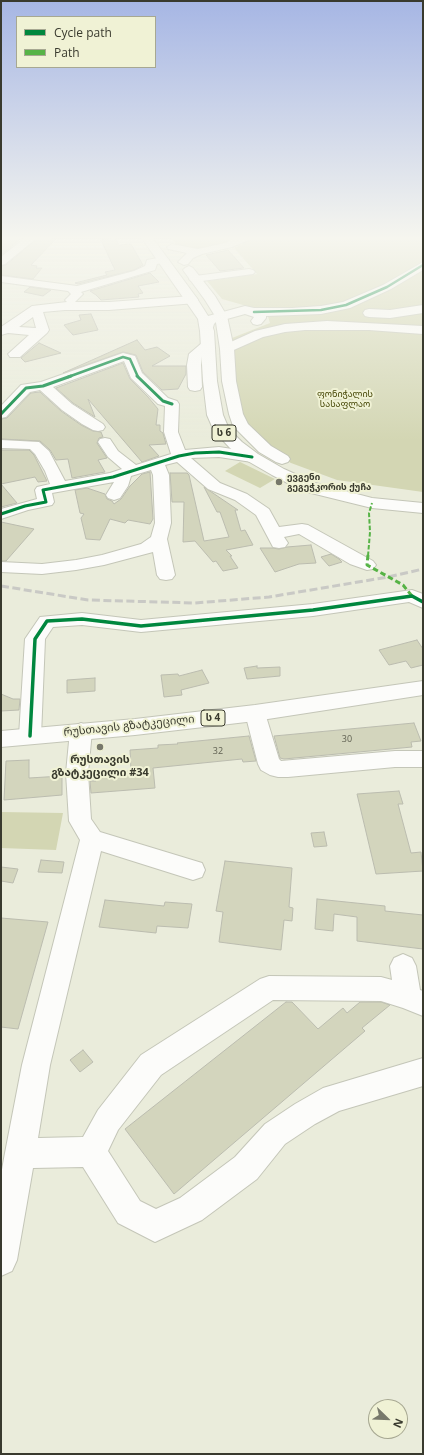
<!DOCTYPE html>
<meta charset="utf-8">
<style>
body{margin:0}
#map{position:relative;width:424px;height:1455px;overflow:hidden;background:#eaecdb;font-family:"Open Sans",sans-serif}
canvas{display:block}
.frame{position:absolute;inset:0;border:2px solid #393a2e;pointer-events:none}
.legend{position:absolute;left:16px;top:16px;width:140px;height:52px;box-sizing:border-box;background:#f0f2d5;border:1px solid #a7a892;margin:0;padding:5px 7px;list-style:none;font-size:12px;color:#393a2e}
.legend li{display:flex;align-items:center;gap:8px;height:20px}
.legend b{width:20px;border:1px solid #a7a892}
.north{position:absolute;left:368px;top:1399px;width:40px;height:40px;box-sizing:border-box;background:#f0f2d5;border:1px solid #a7a892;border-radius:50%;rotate:113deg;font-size:11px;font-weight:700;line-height:16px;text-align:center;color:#393a2e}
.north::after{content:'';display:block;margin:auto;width:14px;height:18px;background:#77786b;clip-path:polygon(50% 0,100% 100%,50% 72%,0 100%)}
</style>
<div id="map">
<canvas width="424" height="1455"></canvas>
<div class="frame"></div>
<ul class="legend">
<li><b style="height:5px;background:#00873e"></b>Cycle path</li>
<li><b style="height:5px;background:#56b346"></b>Path</li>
</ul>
<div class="north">N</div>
</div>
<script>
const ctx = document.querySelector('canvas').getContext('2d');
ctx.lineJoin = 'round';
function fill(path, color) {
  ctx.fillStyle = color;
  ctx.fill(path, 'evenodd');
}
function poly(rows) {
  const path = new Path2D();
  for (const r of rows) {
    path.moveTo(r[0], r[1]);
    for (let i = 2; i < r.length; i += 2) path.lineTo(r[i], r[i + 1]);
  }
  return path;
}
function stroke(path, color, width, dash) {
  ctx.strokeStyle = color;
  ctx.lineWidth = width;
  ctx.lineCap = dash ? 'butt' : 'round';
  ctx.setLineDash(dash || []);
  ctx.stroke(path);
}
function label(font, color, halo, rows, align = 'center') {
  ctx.font = font + ' "Open Sans","Noto Sans Georgian",sans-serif';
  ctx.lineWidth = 4;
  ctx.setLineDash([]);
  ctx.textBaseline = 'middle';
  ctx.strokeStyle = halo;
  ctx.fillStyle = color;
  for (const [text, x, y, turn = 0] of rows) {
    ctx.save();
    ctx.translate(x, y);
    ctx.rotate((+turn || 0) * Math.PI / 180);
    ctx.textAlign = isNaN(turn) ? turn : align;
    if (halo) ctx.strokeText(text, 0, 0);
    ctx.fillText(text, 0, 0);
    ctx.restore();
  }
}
fill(poly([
 [171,237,242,237,229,243,201,249,189,249,177,247],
 [255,237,423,237,423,492,337,480,291,463,268,450,239,415,232,338,270,323,266,310,250,307,222,299,207,281,257,274,234,248],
 [240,462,275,479,260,488,225,471],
 [1,812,63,813,56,850,1,848]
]), '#d3d6b3');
const building = poly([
 [1,237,23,237,1,255,1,237],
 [39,237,52,237,51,239,56,239,31,265,37,266,36,268,42,268,33,279,1,275,1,266,6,265,39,237],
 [115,238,119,245,131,244,143,265,134,270,78,284,75,283,107,275,105,272,115,270,101,240,115,238],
 [228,250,244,268,220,271,206,255,228,250],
 [150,273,159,282,138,286,143,293,138,294,139,297,101,300,96,295,90,291,150,273],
 [30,287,51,290,43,296,24,292,30,287],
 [91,314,98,330,73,335,64,325,81,320,79,315,91,314],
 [137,340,145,350,157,347,170,356,152,366,186,366,186,374,178,389,162,390,143,372,136,355,123,352,63,373,137,340],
 [39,343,61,353,25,362,21,358,39,343],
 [123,363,130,379,148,397,158,409,156,425,160,425,160,431,163,433,166,444,149,445,159,456,142,462,88,399,95,417,73,403,56,388,123,363],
 [40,392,61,411,81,425,93,431,101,432,103,437,99,438,97,443,107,458,98,460,105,472,72,478,68,459,56,460,50,450,40,441,1,439,1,419,7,418,31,393,40,392],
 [1,450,29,450,34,455,47,481,38,482,35,477,1,484,1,450],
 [150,472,153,519,150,524,128,520,125,523,110,519,100,540,86,539,81,518,84,514,80,513,75,490,87,488,105,494,107,499,112,501,114,504,121,499,130,486,142,474,150,472],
 [170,473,187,473,189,475,204,541,229,537,220,512,217,512,204,487,238,510,235,510,241,531,245,530,253,545,226,550,232,556,230,556,238,568,223,571,216,561,213,562,195,541,183,542,184,502,172,502,170,473],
 [1,484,17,503,1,507,1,484],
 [1,522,34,529,6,561,1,561,1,522],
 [311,545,316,563,299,564,275,572,260,548,272,548,279,549,287,547,311,545],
 [331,554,339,559,342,562,329,566,321,557,331,554],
 [417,640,423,649,423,665,411,668,406,661,389,665,379,650,417,640],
 [257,666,257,668,280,667,280,676,247,679,244,668,257,666],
 [202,670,209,683,181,690,182,695,164,697,161,675,178,674,179,676,202,670],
 [95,678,95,691,67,693,67,680,95,678],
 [1,694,13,699,20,699,19,710,1,711,1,694],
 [414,723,421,741,411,742,412,747,284,759,280,758,274,736,414,723],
 [249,736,256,761,243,762,242,759,153,768,155,788,91,793,90,781,96,781,96,773,131,771,130,750,158,748,158,745,178,744,177,743,249,736],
 [29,760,29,778,62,776,62,795,4,800,6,761,29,760],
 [399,791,403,804,398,804,411,853,421,852,423,871,376,874,357,794,399,791],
 [324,832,327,846,314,847,311,833,324,832],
 [41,860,64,862,62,873,38,872,41,860],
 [225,861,292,868,289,907,293,908,292,921,284,920,281,950,219,942,223,912,216,911,225,861],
 [1,867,18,869,13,883,1,881,1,867],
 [317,899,385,906,385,911,423,915,423,949,357,941,357,917,334,914,333,931,315,929,317,899],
 [105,900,164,906,165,902,192,904,188,928,157,926,156,933,99,927,105,900],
 [1,918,48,922,18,1029,1,1027,1,918],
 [286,1002,292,1002,318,1029,343,1008,347,1013,360,1002,381,1002,390,1005,362,1028,365,1031,174,1194,125,1129,286,1002],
 [83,1050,93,1062,80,1072,70,1060,83,1050]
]);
fill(building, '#d3d5bd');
stroke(building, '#bbbcaf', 1);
const minor = poly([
 [26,237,38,237,5,264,1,265,1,257,26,237],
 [238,237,252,237,251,239,232,247,202,254,193,258,188,264,184,265,178,262,187,253,168,249,167,247,172,244,198,249,225,243,238,237],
 [163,257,169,260,167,262,157,264,155,270,81,292,83,294,75,302,109,302,192,296,196,297,198,300,196,303,109,310,65,310,43,312,49,330,47,333,20,357,10,357,8,354,29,335,8,333,1,335,1,327,32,306,67,302,65,300,71,294,68,291,1,282,1,276,77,286,134,271,145,266,147,260,163,257],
 [33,317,36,328,19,327,33,317],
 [423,262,423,270,391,289,350,308,321,314,266,316,266,318,261,324,257,325,253,324,251,321,254,317,245,314,216,322,214,324,211,334,203,334,201,331,202,323,208,316,245,306,254,308,292,308,321,306,343,302,383,285,423,262],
 [249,269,253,270,255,272,253,274,195,282,191,281,189,279,191,277,195,276,249,269],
 [423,305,423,313,390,318,369,317,365,316,363,313,365,310,369,309,390,310,423,305],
 [327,321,423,326,423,334,369,330,305,330,285,332,263,337,227,353,222,352,221,349,222,346,255,331,285,324,327,321],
 [208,341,213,342,214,345,202,356,201,365,202,387,200,390,195,391,190,390,188,387,187,365,189,354,203,342,208,341],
 [123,353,135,356,142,373,168,398,177,401,179,404,178,432,185,450,219,447,252,452,257,454,260,457,257,460,252,462,219,457,191,458,220,483,247,494,269,509,279,527,302,524,308,525,373,561,376,565,373,569,367,570,350,564,299,534,284,537,288,543,285,547,279,548,273,547,256,515,235,500,208,489,177,462,165,465,169,475,171,523,167,539,175,575,172,579,166,580,160,579,157,575,153,552,104,565,76,570,42,574,1,572,1,562,42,564,76,560,102,555,141,544,151,537,155,523,153,475,151,470,131,476,128,486,120,498,114,500,108,498,106,495,114,482,52,493,54,502,52,505,28,510,1,519,1,509,37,499,35,490,37,487,50,484,45,471,35,454,30,449,1,448,1,440,39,442,49,451,65,481,110,473,122,469,108,457,98,442,100,439,105,438,110,439,118,451,136,465,171,454,164,432,165,406,158,404,131,378,124,361,53,387,72,404,103,424,105,427,103,430,98,431,93,430,82,424,62,410,40,390,30,392,6,417,1,418,1,406,21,385,41,382,123,353],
 [412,590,423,594,423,608,409,602,313,616,141,632,82,625,53,627,45,639,41,736,37,741,30,744,23,741,19,736,25,639,40,617,82,613,141,620,313,604,412,590],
 [255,706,262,708,265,713,279,759,281,761,395,751,423,751,423,767,395,767,288,777,278,777,270,775,261,770,258,764,245,713,248,708,255,706],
 [81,723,88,726,92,731,88,773,91,819,100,832,202,863,205,870,202,877,193,880,101,851,50,1065,38,1138,83,1137,98,1110,141,1055,260,979,269,976,381,977,392,980,390,966,394,958,403,954,412,958,416,966,420,990,423,991,423,1016,403,1008,381,1001,273,1000,161,1075,118,1130,108,1151,140,1201,156,1209,180,1198,235,1157,265,1124,295,1104,323,1088,423,1058,423,1086,339,1111,315,1124,285,1144,257,1179,202,1220,155,1242,118,1223,83,1167,33,1168,17,1260,12,1271,1,1276,1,1175,5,1153,22,1065,80,840,69,821,66,773,70,731,74,726,81,723]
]);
const highway = poly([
 [141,237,152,237,196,297,210,319,214,331,217,381,223,415,229,429,242,442,258,454,284,469,315,483,372,498,423,503,423,513,372,508,303,491,272,475,246,460,230,448,214,431,207,415,203,381,200,331,198,319,141,237],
 [189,266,193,268,215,296,227,316,234,349,236,381,243,414,248,424,271,446,288,456,290,459,288,462,282,464,276,462,259,452,233,426,229,414,222,381,220,349,215,316,205,300,183,270,185,268,189,266],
 [423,681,423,695,255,721,135,735,1,747,1,731,135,719,255,705,423,681]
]);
stroke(minor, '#c4c6b8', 2);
stroke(highway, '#c4c6b8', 2);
fill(minor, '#fcfcfa');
fill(highway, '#fcfcfa');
stroke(poly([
 [1,586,88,600,195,603,269,597,388,577,423,569]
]), '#c9c9c5', 3, [8, 3.5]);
stroke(poly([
 [368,556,370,532,369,513,372,503]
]), '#56b346', 2, [4.5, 2]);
stroke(poly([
 [368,555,367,565,403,585,412,596]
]), '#56b346', 3, [5.5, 3]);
stroke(poly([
 [254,312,321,310,346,305,387,287,423,265],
 [68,377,123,357,130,359,138,377]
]), '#00873e', 2.5);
stroke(poly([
 [137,376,163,401,172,404],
 [1,414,26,388,43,386,71,376],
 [1,514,25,506,46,502,43,490,113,477,179,456,195,453,219,452,252,457]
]), '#00873e', 3);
stroke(poly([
 [30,736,35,639,47,621,82,619,141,626,313,610,412,596,423,602]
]), '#00873e', 3.5);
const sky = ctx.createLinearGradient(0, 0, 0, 441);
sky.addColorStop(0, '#a6b6e4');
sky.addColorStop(0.54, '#f6f6ef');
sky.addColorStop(1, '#f6f6ef00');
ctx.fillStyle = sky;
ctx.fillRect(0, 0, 424, 441);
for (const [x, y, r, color] of [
 [279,482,4,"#77786b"],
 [100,747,4,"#77786b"]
]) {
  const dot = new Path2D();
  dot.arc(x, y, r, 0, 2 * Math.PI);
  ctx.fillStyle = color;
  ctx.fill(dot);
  stroke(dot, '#f0f2d5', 1.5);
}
label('9px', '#474807', '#f0f2d5', [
 ["ფონიჭალის",345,394],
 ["სასაფლაო",345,404]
]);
label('bold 9px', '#393a2e', '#f0f2d5', [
 ["ევგენი",287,477],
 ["გეგეჭკორის ქუჩა",287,487]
], 'left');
label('9px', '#606152', null, [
 ["30",347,739],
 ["32",218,751]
]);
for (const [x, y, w] of [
 [224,433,24],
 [213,718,24]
]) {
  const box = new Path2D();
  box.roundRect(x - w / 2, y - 8, w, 16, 3);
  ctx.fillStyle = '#f0f2d5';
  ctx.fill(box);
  stroke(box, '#393a2e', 1);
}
label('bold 10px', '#393a2e', null, [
 ["ს 6",224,433],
 ["ს 4",213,718]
]);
label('11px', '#393a2e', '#f0f2d5', [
 ["რუსთავის გზატკეცილი",129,726,-6]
]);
label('bold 11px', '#393a2e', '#f0f2d5', [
 ["რუსთავის",100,760],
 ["გზატკეცილი #34",100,773]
]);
</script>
